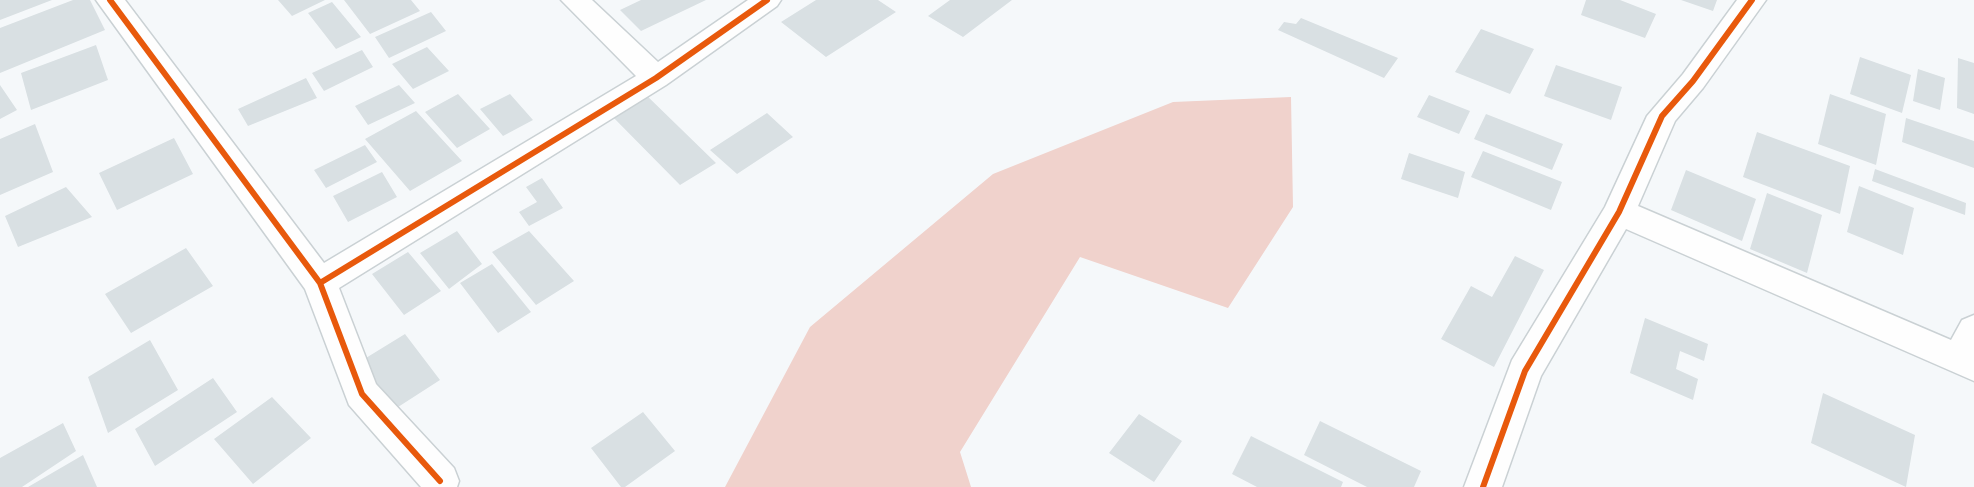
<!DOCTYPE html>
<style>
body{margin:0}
canvas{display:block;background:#f5f8fa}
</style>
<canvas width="1974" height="487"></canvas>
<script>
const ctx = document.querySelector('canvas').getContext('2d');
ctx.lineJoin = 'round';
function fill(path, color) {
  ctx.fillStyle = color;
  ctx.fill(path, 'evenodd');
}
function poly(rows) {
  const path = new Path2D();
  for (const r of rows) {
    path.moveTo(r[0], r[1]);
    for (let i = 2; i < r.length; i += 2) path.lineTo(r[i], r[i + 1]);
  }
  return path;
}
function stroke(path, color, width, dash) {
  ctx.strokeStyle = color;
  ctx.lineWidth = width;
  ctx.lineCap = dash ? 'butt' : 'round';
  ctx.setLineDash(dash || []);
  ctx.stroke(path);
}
fill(poly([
 [1291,97,1293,207,1228,308,1080,257,960,452,971,487,725,487,810,327,993,174,1173,102]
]), '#f0d2cc');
fill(poly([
 [0,0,52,0,0,20],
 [73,0,90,0,105,30,0,73,0,28],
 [278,0,325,0,292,16],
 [344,0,411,0,420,11,370,34],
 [641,0,706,0,641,31,620,10],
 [816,0,878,0,896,12,826,57,781,22],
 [950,0,1012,0,963,37,928,16],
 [1586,0,1620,0,1656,14,1645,38,1581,15],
 [1681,0,1717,0,1713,11],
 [332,2,361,37,336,49,308,13],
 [431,12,446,31,389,58,375,37],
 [1301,18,1398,58,1384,78,1278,30,1284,22,1296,24],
 [1481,29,1534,49,1510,94,1455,72],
 [96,45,108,80,31,110,21,73],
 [427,47,449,71,413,89,392,64],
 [362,50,373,67,324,91,312,73],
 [1860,57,1911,75,1902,113,1850,94],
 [1958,58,1974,63,1974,114,1957,108],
 [1556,65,1622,87,1611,120,1544,96],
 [1918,69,1945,78,1940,110,1913,101],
 [306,78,317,98,248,126,238,109],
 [0,85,17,110,0,119],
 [399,85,415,103,368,125,355,106],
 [642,91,716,163,680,185,607,111],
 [458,94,490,129,457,148,425,112],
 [510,94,533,120,503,136,480,109],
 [1830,94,1886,114,1876,165,1818,144],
 [1429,95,1470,111,1459,134,1417,117],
 [416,111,462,161,410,191,365,139],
 [767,113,793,137,737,174,710,150],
 [1486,114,1563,144,1552,170,1474,139],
 [1906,118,1974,141,1974,168,1902,142],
 [35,124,53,172,0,195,0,139],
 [1757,132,1850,166,1840,214,1743,177],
 [174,138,193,174,117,210,99,173],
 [365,145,377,162,326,188,314,170],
 [1483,151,1562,182,1551,210,1471,177],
 [1409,153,1465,172,1458,198,1401,179],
 [1875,169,1966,203,1965,215,1872,181],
 [1686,170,1756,199,1742,241,1671,210],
 [382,172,397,197,348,222,333,196],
 [542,178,563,208,529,226,519,212,537,202,526,187],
 [1859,186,1914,208,1903,255,1847,232],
 [66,187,92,217,18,247,5,216],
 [1767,193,1822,215,1807,273,1750,249],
 [457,231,482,264,449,289,420,253],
 [529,231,574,281,536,305,492,252],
 [186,248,213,286,131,333,105,294],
 [408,252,441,291,404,315,372,274],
 [1515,256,1544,270,1494,367,1441,339,1471,286,1492,297],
 [492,264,531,312,498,333,460,283],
 [1645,318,1708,344,1704,361,1680,351,1676,369,1698,379,1693,400,1630,373],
 [405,334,440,380,395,409,361,361],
 [150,340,178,390,108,433,88,377],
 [213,378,237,412,155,466,135,429],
 [1823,393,1915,435,1906,487,1811,443],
 [272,397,311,438,253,484,214,439],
 [643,412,675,451,625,487,621,487,591,448],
 [1139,414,1182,441,1154,482,1109,453],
 [1320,421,1421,471,1414,487,1367,487,1304,455],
 [63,423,76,451,22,487,0,487,0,458],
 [1251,436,1343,482,1341,487,1257,487,1232,474],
 [83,455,97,487,28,487]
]), '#d9e0e3');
const minor = poly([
 [96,0,125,0,324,263,636,76,561,0,592,0,658,62,748,0,781,0,777,6,666,85,339,288,376,384,454,468,459,481,457,487,421,487,349,405,305,289,96,0],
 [1737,0,1766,0,1703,88,1675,121,1638,206,1951,340,1962,320,1974,315,1974,381,1626,229,1541,376,1502,487,1464,487,1512,360,1605,207,1647,116,1683,74,1737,0]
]);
stroke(minor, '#cad1d4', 3);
fill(minor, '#fefefe');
stroke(poly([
 [110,0,320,283,362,394,440,481],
 [320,283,656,78,767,0],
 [1483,487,1525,371,1619,212,1662,116,1693,81,1752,0]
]), '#e8590c', 6);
</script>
